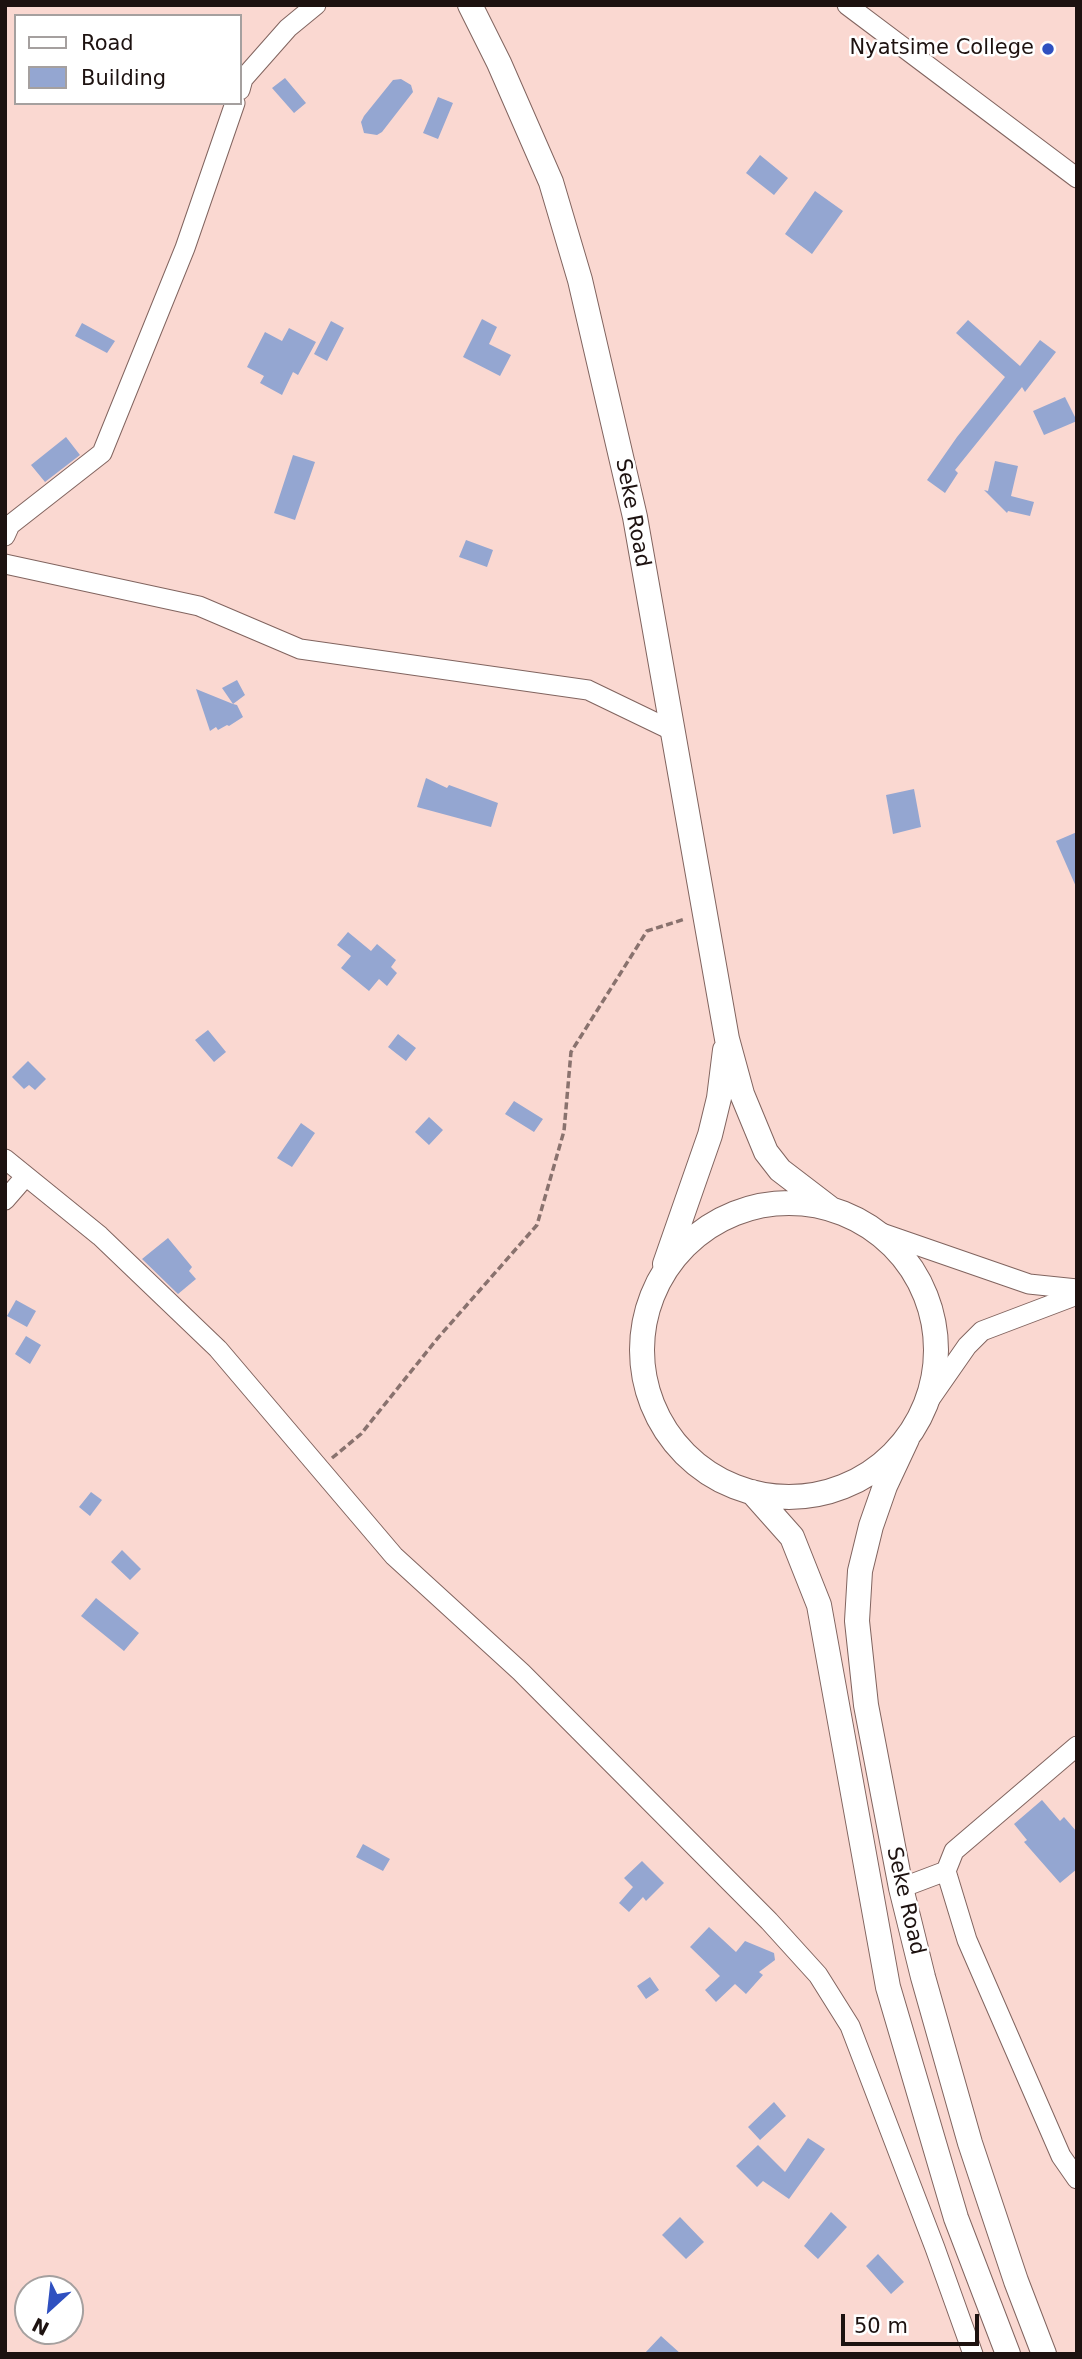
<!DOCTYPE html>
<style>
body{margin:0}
#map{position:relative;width:1082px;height:2359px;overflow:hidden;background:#fad8d1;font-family:"DejaVu Sans",sans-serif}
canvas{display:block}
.frame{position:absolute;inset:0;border:7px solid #1d1210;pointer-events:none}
.legend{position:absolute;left:14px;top:14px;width:228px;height:91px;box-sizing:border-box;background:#fff;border:2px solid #a5a09f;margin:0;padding:9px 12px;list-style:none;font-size:21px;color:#1d1210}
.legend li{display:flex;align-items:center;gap:14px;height:35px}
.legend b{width:35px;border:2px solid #a5a09f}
.north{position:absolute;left:14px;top:2275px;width:70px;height:70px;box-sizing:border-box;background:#fff;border:2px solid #a5a09f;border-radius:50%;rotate:207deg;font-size:19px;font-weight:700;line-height:28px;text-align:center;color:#1d1210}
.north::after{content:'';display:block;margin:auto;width:24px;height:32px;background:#2f50c0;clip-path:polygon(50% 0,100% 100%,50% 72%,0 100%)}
.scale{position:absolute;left:841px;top:2314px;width:138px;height:32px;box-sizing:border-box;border:4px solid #1d1210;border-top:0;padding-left:9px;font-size:21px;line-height:24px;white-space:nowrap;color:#1d1210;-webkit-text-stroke:5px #fff;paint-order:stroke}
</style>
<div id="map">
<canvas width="1082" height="2359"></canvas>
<div class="frame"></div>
<ul class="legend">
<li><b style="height:9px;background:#fff"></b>Road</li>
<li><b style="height:19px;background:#94a6d1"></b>Building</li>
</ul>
<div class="north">N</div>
<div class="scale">50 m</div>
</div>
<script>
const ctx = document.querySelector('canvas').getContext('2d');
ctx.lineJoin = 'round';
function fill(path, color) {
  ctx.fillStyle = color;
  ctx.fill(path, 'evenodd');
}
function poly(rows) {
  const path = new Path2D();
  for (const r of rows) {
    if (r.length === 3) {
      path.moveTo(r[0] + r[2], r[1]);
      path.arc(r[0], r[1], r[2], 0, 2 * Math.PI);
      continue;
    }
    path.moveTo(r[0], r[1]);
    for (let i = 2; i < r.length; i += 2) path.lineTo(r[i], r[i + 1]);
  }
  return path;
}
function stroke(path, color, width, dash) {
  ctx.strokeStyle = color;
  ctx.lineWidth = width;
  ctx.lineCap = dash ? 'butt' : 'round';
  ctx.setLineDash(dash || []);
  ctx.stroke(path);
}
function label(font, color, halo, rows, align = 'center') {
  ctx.font = font + ' "DejaVu Sans",sans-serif';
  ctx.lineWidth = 5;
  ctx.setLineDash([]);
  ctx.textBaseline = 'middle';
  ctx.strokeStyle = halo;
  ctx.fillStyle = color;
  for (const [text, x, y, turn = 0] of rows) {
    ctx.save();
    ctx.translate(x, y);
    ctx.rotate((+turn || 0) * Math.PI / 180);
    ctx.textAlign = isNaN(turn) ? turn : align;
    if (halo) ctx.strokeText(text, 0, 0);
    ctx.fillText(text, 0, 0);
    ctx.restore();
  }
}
fill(poly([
 [285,78,306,103,294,113,272,88],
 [401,79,411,85,413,92,382,132,377,135,364,133,361,122,364,116,393,80],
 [438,97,453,103,438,139,423,133],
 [760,155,788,178,774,195,746,173],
 [815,191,843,211,812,254,785,234],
 [482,319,497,327,489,344,511,355,500,376,463,357],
 [968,320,1020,366,1040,340,1056,352,1025,392,1022,387,955,470,958,473,945,493,927,480,957,437,1005,377,956,333],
 [331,321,344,328,327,361,314,354],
 [82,323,115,341,107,353,75,336],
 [289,328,316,342,298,375,293,372,282,395,260,383,264,376,247,367,265,332,282,341],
 [1065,397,1077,421,1044,435,1033,411],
 [66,437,80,455,45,482,31,465],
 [293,455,315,462,295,520,274,513],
 [995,461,1018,466,1011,496,1034,502,1030,516,1008,511,1007,513,984,490,988,491],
 [466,540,493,550,487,567,459,557],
 [237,680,245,695,233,704,237,705,243,717,229,726,227,725,218,730,216,727,210,731,196,689,233,704,222,688],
 [426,778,447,788,449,785,498,803,491,827,417,807],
 [914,789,921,827,893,834,886,795],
 [1077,832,1077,889,1056,841],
 [348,932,371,951,377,944,396,960,391,967,397,973,387,986,379,979,369,991,341,968,351,956,337,945],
 [208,1030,226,1052,214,1062,195,1040],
 [398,1034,416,1048,406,1061,388,1047],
 [28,1061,46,1079,35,1090,29,1085,24,1089,12,1077],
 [514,1101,543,1119,534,1132,505,1114],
 [429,1117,443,1130,429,1145,415,1132],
 [301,1123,315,1133,292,1167,277,1158],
 [168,1238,192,1267,189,1271,196,1279,178,1294,142,1259],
 [16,1300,36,1311,27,1327,7,1316],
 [26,1336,41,1345,30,1364,15,1354],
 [91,1492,102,1500,90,1516,79,1507],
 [122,1550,141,1569,130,1580,111,1562],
 [96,1598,139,1633,124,1651,81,1616],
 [1042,1800,1060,1821,1064,1817,1077,1832,1077,1869,1060,1883,1024,1842,1027,1840,1014,1824],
 [363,1844,390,1859,383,1871,356,1857],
 [642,1861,664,1883,646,1901,643,1897,629,1912,619,1903,633,1887,624,1878],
 [709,1927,736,1952,745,1941,774,1953,775,1960,759,1972,763,1975,746,1994,735,1984,716,2002,705,1990,720,1976,690,1947],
 [650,1977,659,1990,646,1999,637,1986],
 [774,2102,786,2116,760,2140,748,2127],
 [808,2138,825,2149,789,2199,763,2181,757,2187,736,2166,758,2145,785,2172],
 [831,2212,847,2227,818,2259,804,2246],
 [680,2217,704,2242,686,2259,662,2235],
 [878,2254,904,2282,891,2294,866,2266],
 [661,2336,681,2354,644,2354]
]), '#94a6d1');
const minor = poly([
 [847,5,1077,178],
 [240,90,243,79,288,28,316,5],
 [5,536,10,525,102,453,185,248,235,103],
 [5,564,199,606,300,649,588,690,671,730],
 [5,1159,100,1236,218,1349,394,1556,521,1672,769,1921,818,1975,850,2026,935,2248,973,2354],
 [5,1200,25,1177],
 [873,1230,1029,1284,1077,1289],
 [928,1402,967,1346,982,1331,1077,1295],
 [1077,1746,954,1851,946,1871,967,1940,1061,2156,1077,2179],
 [901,1888,946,1871]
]);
const major = poly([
 [470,5,499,63,551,182,580,280,635,517,727,1039,742,1094,766,1152,780,1170,831,1209],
 [789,1350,147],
 [665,1264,710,1135,719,1098,725,1050],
 [907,1439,885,1486,871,1526,860,1571,857,1621,866,1705,901,1888,923,1977,970,2143,1016,2281,1044,2354],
 [752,1492,792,1537,819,1605,888,1987,956,2218,1008,2354]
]);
stroke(minor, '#81645f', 21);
stroke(major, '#81645f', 26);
stroke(poly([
 [332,1458,361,1434,437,1339,537,1225,564,1131,571,1052,647,931,685,919]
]), '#89726e', 3.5, [7, 3.5]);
stroke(minor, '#fff', 19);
stroke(major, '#fff', 24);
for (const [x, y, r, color] of [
 [1048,49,7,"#2f50c0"]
]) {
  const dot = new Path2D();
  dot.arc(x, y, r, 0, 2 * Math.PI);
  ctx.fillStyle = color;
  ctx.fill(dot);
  stroke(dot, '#fff', 2.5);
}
label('21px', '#1d1210', '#fff', [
 ["Nyatsime College",1034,49]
], 'right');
label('21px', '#1d1210', '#fff', [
 ["Seke Road",632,513,79],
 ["Seke Road",905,1901,77]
]);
</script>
